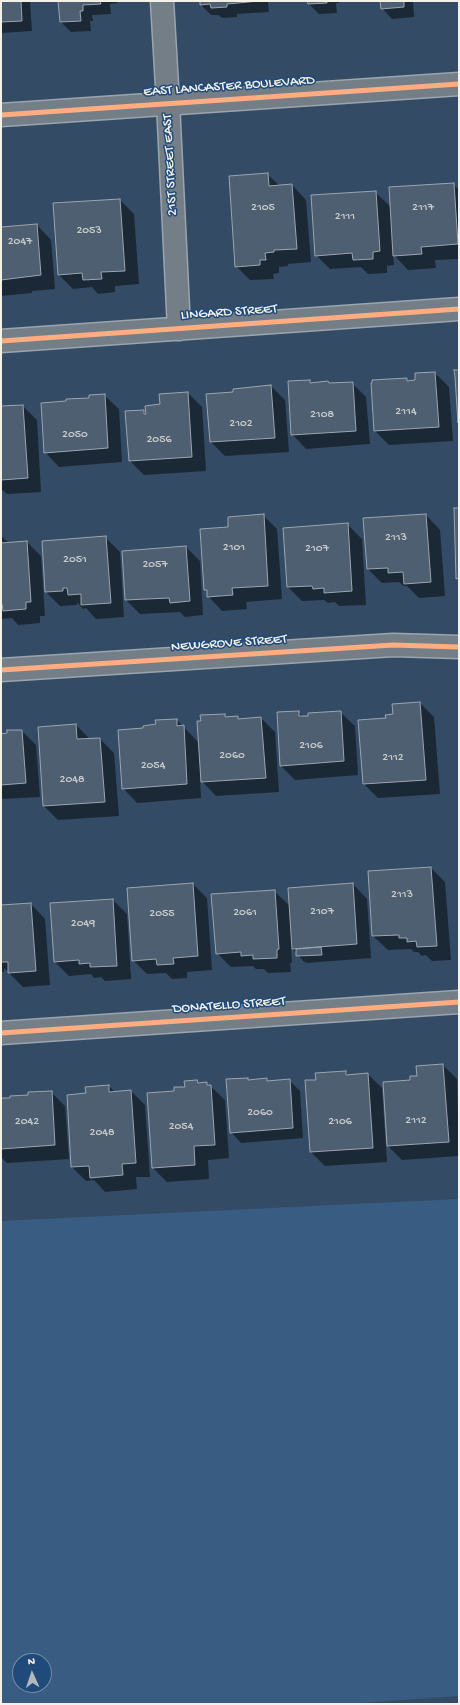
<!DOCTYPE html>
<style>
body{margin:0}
#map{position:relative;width:460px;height:1705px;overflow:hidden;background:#344b65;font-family:"Gochi Hand",sans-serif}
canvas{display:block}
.frame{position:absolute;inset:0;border:2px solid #f4f1e8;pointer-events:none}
.north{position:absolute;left:12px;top:1653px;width:40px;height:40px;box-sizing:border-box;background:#1f4a7a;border:1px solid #748da6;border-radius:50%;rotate:357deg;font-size:11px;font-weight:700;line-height:16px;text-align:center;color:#f4f1e8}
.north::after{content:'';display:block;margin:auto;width:14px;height:18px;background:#b1b7ba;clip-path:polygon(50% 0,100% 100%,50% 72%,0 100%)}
</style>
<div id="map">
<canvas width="460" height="1705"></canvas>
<div class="frame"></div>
<div class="north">N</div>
</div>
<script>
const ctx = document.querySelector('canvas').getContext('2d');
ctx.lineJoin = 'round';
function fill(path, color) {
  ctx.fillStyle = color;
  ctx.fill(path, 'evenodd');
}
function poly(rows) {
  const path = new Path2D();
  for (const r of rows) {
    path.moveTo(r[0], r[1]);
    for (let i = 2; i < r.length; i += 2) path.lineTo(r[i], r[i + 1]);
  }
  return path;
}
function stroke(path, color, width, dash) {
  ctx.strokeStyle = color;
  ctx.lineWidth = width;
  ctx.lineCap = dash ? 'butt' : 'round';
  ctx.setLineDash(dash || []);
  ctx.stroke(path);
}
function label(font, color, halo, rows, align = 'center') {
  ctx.font = font + ' "Gochi Hand",sans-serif';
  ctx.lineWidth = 3;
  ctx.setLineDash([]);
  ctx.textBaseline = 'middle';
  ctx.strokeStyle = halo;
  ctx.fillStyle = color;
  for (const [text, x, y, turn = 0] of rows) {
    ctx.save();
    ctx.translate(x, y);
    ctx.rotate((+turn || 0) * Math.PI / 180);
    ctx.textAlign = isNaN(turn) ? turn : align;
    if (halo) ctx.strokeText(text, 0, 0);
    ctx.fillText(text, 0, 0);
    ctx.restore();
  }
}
fill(poly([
 [459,1199,459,1696,345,1704,1,1704,1,1221],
 [20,1661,44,1661,44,1685,20,1685]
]), '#395c83');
fill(poly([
 [1,1,30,1,32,31,1,33],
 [59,1,117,1,117,3,110,4,111,14,92,15,93,21,90,21,91,31,71,32,61,22],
 [201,1,268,1,269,12,237,14,237,17,222,18,219,15,211,15,201,5],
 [308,1,339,1,339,3,336,3,337,13,319,14,309,4],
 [381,1,417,1,413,1,414,17,392,19,382,8],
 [268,175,280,186,292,185,306,200,311,262,288,264,288,266,279,267,279,273,273,274,274,279,250,280,236,266],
 [453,184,459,190,459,259,435,260,436,268,408,270,393,254,394,265,387,266,387,273,368,274,361,267,330,269,316,255,375,192,391,207],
 [120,200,134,214,139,284,115,286,115,292,98,294,92,287,73,289,59,275],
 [37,225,51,240,55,289,32,291,32,293,1,296,1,228],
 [455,371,459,371,459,423],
 [435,373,449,387,453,441,389,445,375,431,407,379,409,382,416,381],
 [310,381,312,383,330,384,352,383,366,397,370,444,306,449,292,434],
 [271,386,285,400,289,452,225,456,211,442,234,393],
 [188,393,202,407,206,471,144,475,130,461,126,412,144,411,147,414],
 [104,395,119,409,122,462,59,467,45,452,90,399],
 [23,406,37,420,41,492,7,494,1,489,1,407],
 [263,515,277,529,282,599,246,602,247,609,222,611,208,596,208,593,205,589,229,528],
 [426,515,440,530,445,596,419,598,407,586,404,586,399,582,382,583,368,569],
 [347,524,362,539,366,605,339,606,335,602,328,603,324,600,302,601,288,587],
 [1,536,9,543,27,542,41,556,45,616,40,616,40,623,18,625,12,618,1,619],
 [106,538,120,552,124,617,96,619,86,608,83,609,77,602,77,605,60,606,46,592],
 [186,547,200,561,203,615,185,617,180,612,140,614,126,600],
 [420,703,434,717,440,794,378,798,364,784,394,715],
 [298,712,304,717,340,712,355,726,358,775,295,780,281,766],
 [224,715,227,718,238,717,241,720,261,718,275,732,279,792,216,796,200,779,201,798,137,803,123,788,144,729,177,720,199,743,202,722],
 [76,725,90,739,100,739,114,753,119,816,58,820,44,806],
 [22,731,36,745,40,797,1,799,1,735],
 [431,868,445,882,451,960,432,961,426,955,422,956,418,952,414,952,411,949,388,950,373,936,369,872],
 [193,884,207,898,212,970,187,972,187,978,172,979,166,973,147,974,133,960],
 [353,884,367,899,371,958,307,963,303,961,291,947,292,963,290,963,291,972,268,973,264,969,256,969,253,966,231,967,217,953,274,891,290,906],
 [113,900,127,914,131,979,105,981,101,977,94,978,91,974,69,976,55,962],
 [31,904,45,919,50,985,23,987,4,968,4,972,1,972,1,906],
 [443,1065,457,1079,459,1156,402,1160,388,1146,411,1081,418,1077,417,1067],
 [346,1072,349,1076,368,1074,382,1088,387,1162,325,1166,311,1152,317,1080],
 [266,1079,269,1082,290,1081,300,1091,303,1138,241,1143,231,1132,227,1080],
 [185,1082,207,1083,225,1100,229,1158,208,1160,209,1179,167,1182,153,1168,175,1092,186,1088],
 [109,1086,115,1092,131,1091,145,1105,150,1177,136,1177,137,1189,105,1192,94,1180,86,1181,72,1167,87,1094],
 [51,1092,65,1106,69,1159,7,1163,1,1157,1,1099]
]), '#0007');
const building = poly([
 [1,1,21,1,22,21,1,22,1,1],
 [58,1,100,1,101,4,83,5,83,11,80,11,81,21,60,22,58,1],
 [200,1,259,1,227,4,227,7,211,8,210,4,200,5,200,1],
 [307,1,327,1,327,3,308,4,307,1],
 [380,1,404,1,404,7,381,9,380,1],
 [268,173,269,186,292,184,297,249,274,250,274,252,265,253,266,260,260,260,260,265,235,267,229,176,268,173],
 [454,183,458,244,421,247,422,254,393,256,389,187,454,183],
 [376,191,380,251,373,252,373,259,353,260,352,253,315,256,311,195,376,191],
 [120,199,125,271,101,272,102,279,83,280,82,273,58,275,53,203,120,199],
 [37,224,41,275,1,280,1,227,37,224],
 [454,370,459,370,458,423,455,377,454,370],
 [435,372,439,427,374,431,371,383,372,383,372,380,407,378,407,381,415,380,415,373,435,372],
 [310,380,310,383,328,381,329,383,353,382,356,431,291,435,288,381,310,380],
 [271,385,275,438,210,442,206,394,233,392,233,389,271,385],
 [188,392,192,457,129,461,125,411,144,410,144,414,146,414,145,406,160,404,159,394,188,392],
 [105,394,108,448,44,453,41,403,66,401,66,399,89,398,89,395,105,394],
 [23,405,28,478,1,480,1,406,23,405],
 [454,508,459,508,459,578,456,579,454,508],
 [264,514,268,586,232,588,233,595,207,597,207,590,204,590,200,529,228,527,228,517,264,514],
 [426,514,431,582,404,584,403,572,388,573,388,568,367,569,363,518,426,514],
 [348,523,352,591,324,593,324,588,313,589,312,586,287,587,283,528,348,523],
 [106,536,111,603,81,605,81,594,68,595,67,588,63,588,63,591,45,592,42,541,106,536],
 [27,541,31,602,26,602,26,609,3,611,2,604,1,604,1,543,27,541],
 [186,546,190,601,170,603,169,598,125,600,122,551,186,546],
 [420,702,426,780,363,784,358,720,386,718,385,715,393,714,392,704,420,702],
 [299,711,299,716,308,716,308,713,341,711,344,761,280,766,277,712,299,711],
 [225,714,225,717,238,716,238,719,261,717,266,778,201,782,197,721,201,721,200,715,225,714],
 [177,719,177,726,184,725,187,784,122,789,118,730,143,728,143,726,156,724,155,720,177,719],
 [76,724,77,739,100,738,105,802,43,806,38,727,76,724],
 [7,730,22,730,26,783,1,785,1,734,7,733,7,730],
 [431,867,437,946,417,947,416,941,407,942,407,938,399,938,399,935,372,936,368,871,431,867],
 [193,883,198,956,173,958,174,964,157,965,156,959,132,961,127,888,193,883],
 [353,883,357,944,292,949,288,888,353,883],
 [275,890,279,949,277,950,277,958,253,959,253,955,241,956,241,952,216,954,211,894,275,890],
 [113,899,117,966,90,967,90,963,79,964,79,960,54,962,50,903,113,899],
 [31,903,36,971,8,973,8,962,1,962,1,905,31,903],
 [321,947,322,955,296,956,296,949,321,947],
 [443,1064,449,1142,387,1146,383,1082,410,1080,410,1076,417,1076,416,1066,443,1064],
 [346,1071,346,1075,368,1073,373,1148,310,1152,305,1080,316,1080,315,1073,346,1071],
 [248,1078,248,1080,267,1078,267,1081,290,1079,293,1128,230,1133,226,1079,248,1078],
 [197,1080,198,1083,207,1082,207,1085,211,1085,215,1145,194,1146,195,1165,152,1168,147,1093,174,1091,174,1087,185,1087,184,1081,197,1080],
 [109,1085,109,1092,131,1090,136,1163,122,1164,123,1175,90,1178,89,1166,71,1167,67,1095,86,1093,85,1087,109,1085],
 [52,1091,55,1145,1,1149,1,1098,10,1098,10,1096,28,1095,28,1092,52,1091]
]);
fill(building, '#4e5f72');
stroke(building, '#9ba5af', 1);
const minor = poly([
 [162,1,168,103,179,329],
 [1,341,459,309],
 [1,670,393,645,459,647],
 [1,1033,459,1002]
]);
const major = poly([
 [1,115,459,84]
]);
stroke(minor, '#9ba5af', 25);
stroke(major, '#9ba5af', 25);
stroke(minor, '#737e87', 22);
stroke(major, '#737e87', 22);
stroke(poly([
 [1,115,459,84],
 [1,341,459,309],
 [1,670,393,645,459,647],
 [1,1033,459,1002]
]), '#ffac80', 5);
label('12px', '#caccca', null, [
 ["2105",263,208],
 ["2117",423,208],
 ["2111",345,217],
 ["2053",89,231],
 ["2047",20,242],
 ["2114",406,412],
 ["2108",322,415],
 ["2102",241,424],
 ["2050",75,435],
 ["2056",159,440],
 ["2113",396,538],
 ["2101",234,548],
 ["2107",317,549],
 ["2051",75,560],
 ["2057",155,565],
 ["2106",311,746],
 ["2060",232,756],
 ["2112",393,758],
 ["2054",153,766],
 ["2048",72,780],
 ["2113",402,895],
 ["2107",322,912],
 ["2061",245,913],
 ["2055",162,914],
 ["2049",83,924],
 ["2060",260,1113],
 ["2112",416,1121],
 ["2042",27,1122],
 ["2106",340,1122],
 ["2054",181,1127],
 ["2048",102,1133]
]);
label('14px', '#f4f1e8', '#1f4a7a', [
 ["EAST LANCASTER BOULEVARD",229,87,-4],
 ["21ST STREET EAST",171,165,-93],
 ["LINGARD STREET",229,313,-4],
 ["NEWGROVE STREET",229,644,-4],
 ["DONATELLO STREET",229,1006,-4]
]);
</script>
